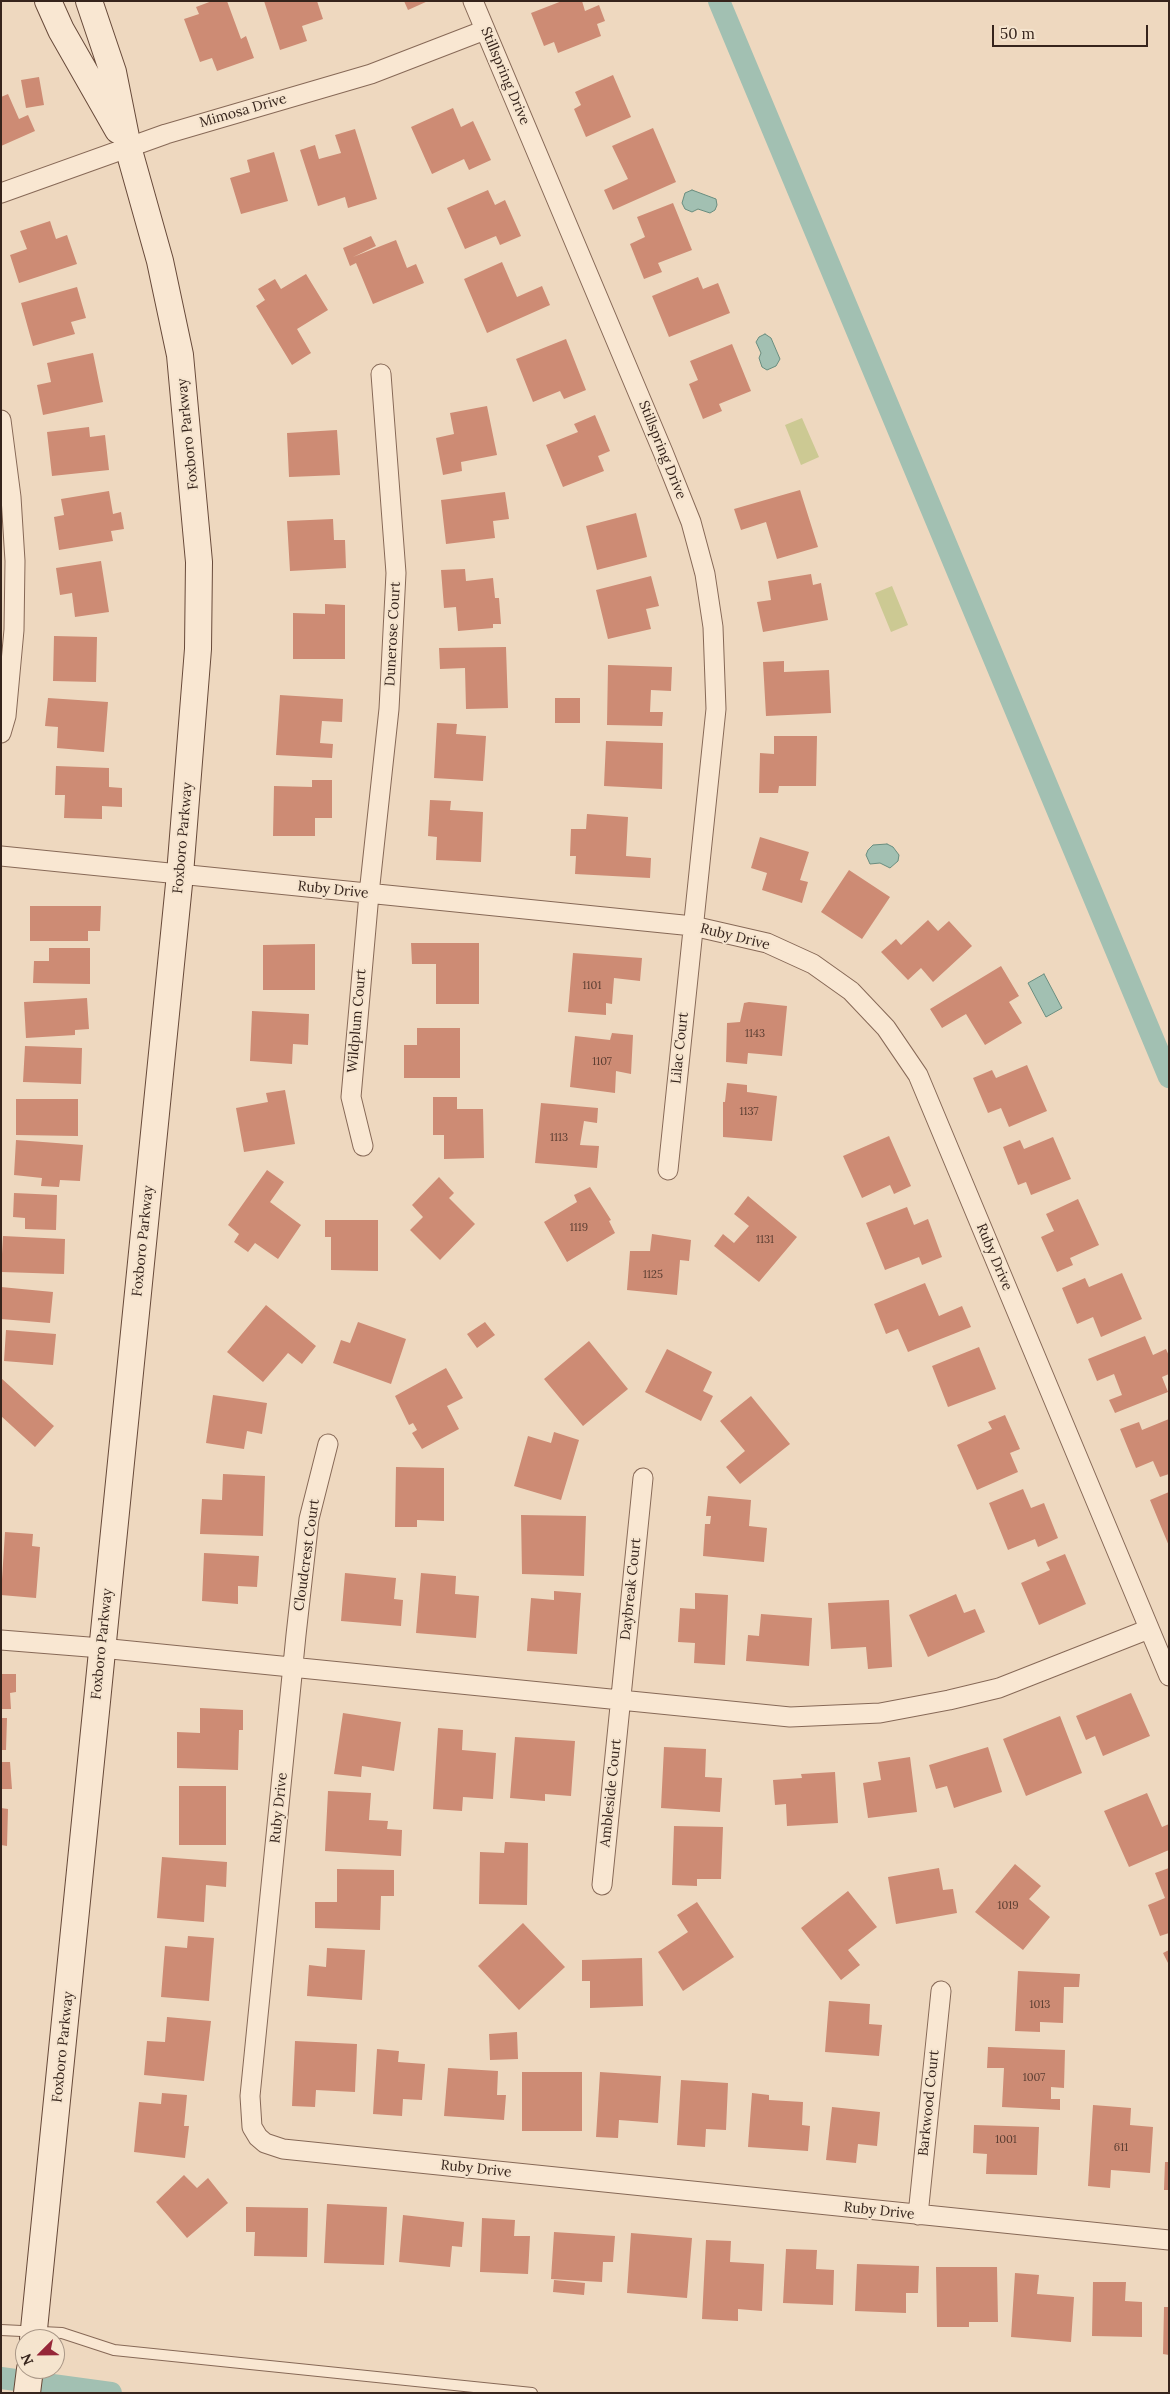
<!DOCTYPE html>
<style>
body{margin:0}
#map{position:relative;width:1170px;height:2394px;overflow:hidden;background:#eed8bf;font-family:Lora,serif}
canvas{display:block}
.frame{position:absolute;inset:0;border:2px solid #36241c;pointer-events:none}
.north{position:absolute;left:15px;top:2329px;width:50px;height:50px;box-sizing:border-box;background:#f5e4ce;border:1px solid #a99787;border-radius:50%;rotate:247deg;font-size:14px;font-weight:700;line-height:20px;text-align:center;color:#36241c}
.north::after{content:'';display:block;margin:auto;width:18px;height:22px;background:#962739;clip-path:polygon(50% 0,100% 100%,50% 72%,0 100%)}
.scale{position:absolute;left:992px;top:25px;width:156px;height:22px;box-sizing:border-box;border:2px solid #36241c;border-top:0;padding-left:6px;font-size:15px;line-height:18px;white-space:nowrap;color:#36241c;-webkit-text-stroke:4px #f5e4ce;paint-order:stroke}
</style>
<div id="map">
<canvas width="1170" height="2394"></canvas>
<div class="frame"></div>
<div class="north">N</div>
<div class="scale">50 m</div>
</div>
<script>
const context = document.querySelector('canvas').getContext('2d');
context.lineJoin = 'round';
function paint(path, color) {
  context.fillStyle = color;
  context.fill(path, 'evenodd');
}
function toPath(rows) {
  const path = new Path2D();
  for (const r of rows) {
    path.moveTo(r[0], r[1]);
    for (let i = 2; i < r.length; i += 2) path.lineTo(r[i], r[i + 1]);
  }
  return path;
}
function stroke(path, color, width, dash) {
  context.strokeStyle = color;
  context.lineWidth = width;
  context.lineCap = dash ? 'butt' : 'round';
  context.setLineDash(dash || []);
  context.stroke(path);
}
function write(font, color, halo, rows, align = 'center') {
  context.font = font + ' Lora,serif';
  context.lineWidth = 4;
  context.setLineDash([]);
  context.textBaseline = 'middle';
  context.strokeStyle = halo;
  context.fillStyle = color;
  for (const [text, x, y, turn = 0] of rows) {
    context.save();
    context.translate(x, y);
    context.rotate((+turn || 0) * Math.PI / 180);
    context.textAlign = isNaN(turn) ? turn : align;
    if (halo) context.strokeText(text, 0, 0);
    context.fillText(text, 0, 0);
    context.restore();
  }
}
paint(toPath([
 [802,418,819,457,801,465,785,425],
 [892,586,908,625,891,632,875,593]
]), '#ccc993');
const water = toPath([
 [692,190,716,199,717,205,715,210,710,213,698,209,692,212,685,209,682,203,685,193,692,190],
 [765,334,771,338,780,359,776,366,767,370,762,367,759,358,761,353,756,342,759,337,765,334],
 [887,844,893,847,899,855,898,861,890,868,880,863,870,864,866,855,868,850,873,845,887,844],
 [1044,974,1062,1008,1046,1017,1028,983,1044,974]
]);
paint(water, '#a2c0b2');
stroke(water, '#698d7f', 1);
stroke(toPath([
 [719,1,1169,1077],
 [1,2378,111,2393]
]), '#a2c0b2', 22);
paint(toPath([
 [212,1,227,1,241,39,246,36,254,58,217,71,212,58,200,62,184,19,199,14,196,7],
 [264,1,317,1,323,19,302,26,307,41,280,50],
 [404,1,428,1,408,10],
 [562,1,582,1,585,11,599,5,605,21,597,24,601,36,558,53,554,42,544,46,531,13],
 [613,75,631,117,586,137,574,109,581,105,575,92],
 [39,77,44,105,26,108,21,80],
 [8,94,19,119,28,115,35,131,1,146,1,97],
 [453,108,461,127,473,121,491,160,469,170,464,159,432,174,411,127],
 [653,128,676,182,613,210,604,190,628,179,612,146],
 [355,129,377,199,348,208,345,197,318,206,300,150,315,145,319,159,341,153,335,135],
 [274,152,288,201,241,214,230,178,250,172,247,160],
 [488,190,495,205,505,200,521,236,500,245,496,236,465,249,447,208],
 [673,203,692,250,658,263,662,272,644,279,630,244,645,237,637,217],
 [50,221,56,239,67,235,77,264,19,283,10,255,27,249,20,231],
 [371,236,376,246,353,257,396,240,407,268,416,264,424,283,373,304,356,263,350,266,343,248],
 [502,262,517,297,542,286,550,305,487,333,464,279],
 [306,274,328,310,297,329,311,353,292,365,256,306,265,300,258,289,275,279,281,289],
 [698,277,703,289,718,283,730,313,669,337,652,296],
 [77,287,86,318,71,322,75,334,33,346,21,303],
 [566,339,586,390,564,399,560,391,533,402,516,359],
 [732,344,751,391,719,404,722,411,703,419,689,384,698,380,690,361],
 [93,353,103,402,43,415,37,385,51,382,47,363],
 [487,406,497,455,461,462,462,471,443,475,436,438,454,434,450,413],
 [595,415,610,451,598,456,604,471,563,487,546,445,578,432,574,424],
 [89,427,90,437,105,435,109,470,52,476,47,432],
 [337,430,340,475,289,477,287,433],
 [800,490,818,547,777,559,766,522,741,530,734,509],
 [109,491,113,514,121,512,124,529,111,531,113,541,59,550,54,517,64,515,61,499],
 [505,492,509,519,493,521,495,538,446,544,441,500],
 [636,513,647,557,597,570,586,526],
 [333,519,334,540,345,540,346,568,290,571,287,521],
 [101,561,109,612,75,617,72,593,60,595,56,568],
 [465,569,466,581,493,578,495,598,499,598,501,624,493,624,493,628,458,631,456,607,444,608,441,570],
 [811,574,813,585,821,583,828,620,763,632,757,602,771,600,768,581],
 [651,576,659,606,646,609,651,629,608,639,596,590],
 [325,604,345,605,345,659,293,659,293,613,325,614],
 [54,636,97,637,96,682,53,681],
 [506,647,508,708,466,709,465,668,440,669,439,648],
 [784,661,784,672,829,670,831,713,766,716,763,662],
 [608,665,672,667,671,691,651,690,650,712,663,712,662,726,607,725],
 [280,695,343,699,342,722,322,721,320,743,333,744,332,758,276,755],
 [48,698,108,702,104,752,57,748,58,727,45,726],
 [555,698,580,698,580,723,555,723],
 [437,723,457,724,456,734,486,736,483,781,434,778],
 [774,736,817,736,816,786,779,786,778,793,759,793,760,753,774,754],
 [606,741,663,743,662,789,604,786],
 [56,766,109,768,109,787,122,788,122,807,102,806,102,819,64,818,65,795,55,795],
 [312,780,332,780,332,818,315,818,315,836,273,836,274,786,312,787],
 [430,800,451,801,450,810,483,812,481,862,436,860,437,837,428,836],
 [587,814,628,817,626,856,651,858,650,878,575,874,576,856,570,856,571,829,586,829],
 [760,837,809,852,800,880,808,882,802,903,762,890,767,873,751,868],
 [849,870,890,897,862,939,821,912],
 [30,906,101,906,100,931,88,931,88,941,30,941],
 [928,920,938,931,949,921,972,946,933,982,921,968,908,980,881,952,896,939,901,945],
 [411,943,479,943,479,1004,436,1004,436,964,412,964],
 [315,944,315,990,263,990,263,945],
 [49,948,90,948,90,984,33,983,34,961,49,961],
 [573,953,642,958,640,981,614,978,612,1004,606,1003,606,1015,568,1012],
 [1001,966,1019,996,1009,1002,1022,1023,985,1045,966,1014,942,1028,930,1009],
 [87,998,89,1029,75,1030,75,1035,26,1038,24,1002],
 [749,1002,787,1006,782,1056,748,1053,747,1064,726,1062,727,1023,740,1022,744,1003],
 [252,1011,309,1014,308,1045,293,1044,292,1064,250,1061],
 [417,1028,460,1028,460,1078,404,1078,404,1045,417,1045],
 [612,1033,633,1035,631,1074,616,1071,615,1093,570,1087,575,1036,610,1040],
 [25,1046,82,1048,81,1084,23,1082],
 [1027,1065,1047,1111,1009,1127,1001,1108,988,1113,973,1078,992,1070,996,1078],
 [727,1083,747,1085,747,1092,777,1096,772,1141,723,1137,723,1102,725,1102],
 [285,1090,295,1144,244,1152,236,1108,268,1102,266,1093],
 [433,1097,457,1097,457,1109,483,1109,484,1158,444,1159,444,1135,433,1135],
 [16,1099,78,1099,78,1136,16,1135],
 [541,1103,598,1108,597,1123,584,1121,580,1145,599,1146,597,1168,535,1163],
 [889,1136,911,1186,894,1194,890,1185,862,1198,843,1156],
 [1053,1137,1071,1179,1031,1195,1026,1182,1018,1185,1003,1147,1020,1140,1024,1149],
 [16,1140,83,1145,80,1181,60,1180,59,1187,41,1186,42,1178,14,1175],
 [267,1170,284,1182,270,1202,301,1225,278,1259,255,1243,248,1252,234,1242,239,1234,228,1225],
 [439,1177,454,1193,449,1198,475,1224,440,1260,410,1230,423,1217,412,1205],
 [590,1187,611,1220,609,1221,615,1233,567,1262,544,1222,577,1202,574,1195],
 [14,1193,57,1195,56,1230,25,1229,25,1218,13,1217],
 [748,1196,797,1237,759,1282,714,1246,723,1234,734,1243,749,1226,734,1214],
 [1078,1199,1099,1245,1070,1258,1073,1265,1057,1272,1041,1237,1054,1231,1046,1214],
 [907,1207,914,1225,928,1219,942,1257,922,1265,919,1257,885,1270,866,1223],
 [325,1220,378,1220,378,1271,331,1270,331,1237,325,1237],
 [652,1234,691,1240,689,1261,680,1260,677,1295,627,1290,630,1251,650,1251],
 [3,1236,65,1239,64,1274,1,1272],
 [1122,1273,1142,1319,1101,1337,1093,1317,1077,1324,1062,1288,1085,1278,1089,1287],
 [925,1283,939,1316,962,1306,971,1327,908,1352,898,1329,886,1334,874,1304],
 [1,1287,53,1292,50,1323,1,1319],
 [266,1305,316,1346,302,1364,288,1353,263,1382,227,1352],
 [358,1322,406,1339,391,1384,333,1363,341,1340,350,1343],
 [485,1322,495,1335,477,1348,467,1334],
 [6,1330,56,1334,53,1365,4,1361],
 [1145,1336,1153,1355,1166,1349,1169,1356,1169,1374,1162,1377,1168,1392,1115,1413,1109,1400,1122,1395,1114,1374,1097,1381,1088,1359],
 [589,1341,628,1389,583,1426,544,1379],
 [979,1347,996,1389,948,1407,932,1366],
 [667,1349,712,1372,703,1391,713,1396,701,1421,645,1392],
 [446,1368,463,1398,447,1406,459,1429,422,1449,412,1433,417,1430,413,1423,409,1425,395,1396],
 [1,1378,54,1426,35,1447,1,1416],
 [213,1395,267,1403,262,1434,247,1431,244,1449,206,1443],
 [751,1396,790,1444,740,1484,726,1467,745,1451,720,1421],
 [1005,1415,1020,1449,1010,1453,1018,1472,977,1490,957,1445,992,1429,988,1422],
 [1169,1419,1169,1474,1160,1477,1153,1461,1136,1468,1120,1429,1139,1422,1142,1430],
 [554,1432,579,1440,561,1500,514,1486,528,1436,551,1443],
 [396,1467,444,1468,444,1521,417,1520,417,1527,395,1527],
 [223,1474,265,1476,263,1536,200,1534,202,1499,222,1500],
 [1023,1489,1031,1508,1044,1503,1058,1538,1038,1547,1035,1539,1008,1550,989,1503],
 [1169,1492,1169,1546,1150,1500],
 [708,1496,751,1500,749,1526,767,1528,764,1562,703,1556,705,1524,710,1524,711,1516,706,1516],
 [521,1515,586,1516,584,1576,522,1574],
 [5,1532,33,1534,32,1546,40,1547,36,1598,1,1595],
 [204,1553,259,1556,257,1587,238,1586,238,1604,202,1601],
 [1065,1554,1086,1604,1039,1625,1021,1583,1050,1570,1046,1562],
 [345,1573,396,1578,394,1599,403,1600,401,1626,341,1621],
 [421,1573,456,1576,455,1594,479,1596,476,1638,416,1633],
 [554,1591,581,1593,577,1654,527,1651,531,1598,554,1600],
 [695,1593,728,1595,725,1665,694,1663,695,1643,678,1642,680,1608,695,1609],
 [956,1594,964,1613,975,1609,985,1632,928,1657,909,1615],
 [889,1600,892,1667,868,1669,866,1647,831,1649,828,1603],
 [761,1614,812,1618,809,1666,746,1661,748,1635,759,1636],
 [1,1674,16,1674,16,1692,10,1693,11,1709,1,1709],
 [1131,1693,1150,1736,1103,1756,1095,1736,1086,1740,1076,1716],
 [200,1708,243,1710,243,1730,239,1730,238,1770,177,1768,177,1732,200,1733],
 [343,1713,401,1722,394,1771,362,1766,361,1777,334,1774],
 [1060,1716,1082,1773,1026,1796,1003,1739],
 [1,1718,7,1718,6,1750,1,1750],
 [438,1728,463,1730,462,1750,496,1753,493,1799,463,1797,462,1811,433,1809],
 [515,1737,575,1741,571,1796,545,1794,545,1801,510,1798],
 [664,1747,706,1749,705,1777,722,1778,720,1812,661,1808],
 [988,1747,1002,1792,954,1808,947,1786,936,1789,929,1765],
 [910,1757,917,1812,868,1818,863,1783,881,1780,878,1762],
 [1,1762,10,1762,12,1789,1,1789],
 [835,1772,838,1823,787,1826,786,1804,775,1805,773,1780,802,1778,801,1774],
 [179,1786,226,1786,226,1845,179,1845],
 [328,1791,371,1793,369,1820,388,1821,387,1829,402,1830,401,1856,325,1851],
 [1147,1793,1162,1827,1169,1824,1169,1850,1129,1867,1104,1811],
 [1,1808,8,1809,7,1846,1,1845],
 [674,1826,723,1827,721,1879,697,1879,697,1886,672,1885],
 [505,1842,528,1843,527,1905,479,1904,480,1852,504,1853],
 [162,1857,227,1862,226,1887,206,1885,204,1922,157,1918],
 [1015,1864,1041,1886,1029,1899,1050,1917,1023,1950,975,1912],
 [939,1868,943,1890,953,1889,957,1913,896,1924,888,1877],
 [1169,1868,1169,1933,1160,1936,1148,1905,1165,1898,1155,1873],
 [337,1869,394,1870,394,1896,381,1896,380,1930,315,1928,315,1902,337,1902],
 [848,1891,877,1927,848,1950,860,1965,841,1980,801,1928],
 [697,1902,734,1957,683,1991,658,1952,688,1932,677,1915],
 [523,1923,565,1967,519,2010,478,1966],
 [188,1936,214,1938,209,2001,161,1997,165,1946,187,1948],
 [327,1948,365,1950,362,2000,307,1996,309,1965,326,1967],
 [1169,1950,1169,1965,1163,1953],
 [642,1958,643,2006,590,2008,590,1981,582,1981,582,1960],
 [1018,1971,1080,1974,1079,1987,1064,1987,1063,2023,1040,2022,1040,2032,1015,2031],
 [829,2001,870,2004,869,2024,882,2025,879,2056,825,2052],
 [167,2017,211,2021,204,2081,144,2075,147,2041,165,2042],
 [517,2032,518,2059,490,2060,489,2034],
 [295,2041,357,2044,355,2092,316,2090,315,2107,292,2106],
 [988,2047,1065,2050,1064,2088,1051,2087,1051,2099,1060,2099,1060,2110,1002,2107,1004,2068,987,2068],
 [377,2049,399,2051,398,2062,425,2064,422,2100,403,2099,402,2116,373,2114],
 [448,2068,498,2071,497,2095,506,2095,504,2120,444,2116],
 [522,2072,582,2072,582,2131,522,2131],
 [600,2072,661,2076,658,2123,619,2120,618,2138,596,2137],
 [681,2080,728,2083,726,2130,706,2129,705,2147,677,2145],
 [162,2093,187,2095,184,2126,189,2126,185,2158,134,2152,139,2102,161,2104],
 [752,2093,769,2095,769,2100,803,2102,802,2125,810,2126,808,2151,748,2147],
 [1093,2105,1131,2108,1130,2125,1153,2127,1150,2173,1111,2170,1110,2188,1088,2186],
 [832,2107,880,2112,877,2146,858,2144,856,2163,826,2160],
 [974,2125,1039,2127,1037,2175,986,2174,987,2154,973,2153],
 [1165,2162,1169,2162,1169,2190,1164,2190],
 [184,2175,197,2188,208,2178,228,2203,187,2238,156,2202],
 [327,2204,387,2207,384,2265,324,2263],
 [246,2207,308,2208,307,2257,254,2256,255,2232,246,2232],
 [403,2215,464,2222,462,2247,452,2246,450,2267,399,2262],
 [482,2218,515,2220,514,2236,530,2236,528,2274,480,2272],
 [554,2232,615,2236,613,2262,603,2262,602,2282,551,2279],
 [631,2233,692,2238,687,2298,627,2293],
 [706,2240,731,2241,730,2262,764,2264,762,2311,738,2309,738,2321,702,2319],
 [786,2249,817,2250,816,2269,834,2270,833,2305,783,2303],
 [857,2264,919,2266,918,2293,906,2293,906,2313,855,2311],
 [936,2267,997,2267,998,2322,969,2322,969,2327,937,2327],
 [1015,2273,1039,2275,1037,2294,1074,2297,1071,2342,1011,2337],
 [554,2280,585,2283,584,2295,553,2292],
 [1093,2282,1126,2282,1125,2301,1142,2302,1142,2337,1092,2336],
 [1164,2307,1169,2307,1169,2355,1163,2354]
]), '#cd8b74');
const lane = toPath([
 [1,2330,62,2333,114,2350,532,2393]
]);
const street = toPath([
 [473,1,663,452,691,522,705,574,713,627,716,709,668,1170],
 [1,193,166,134,371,74,485,30],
 [1,420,11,497,15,561,14,630,6,716,1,733],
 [1,856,693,926,767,943,813,964,851,991,886,1028,918,1075,1169,1676],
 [363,1146,351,1097,369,894,389,709,396,573,381,374],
 [328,1444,309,1519,296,1635,250,2096,252,2127,258,2137,265,2143,283,2149,1169,2240],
 [1,1640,101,1648,790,1717,880,1713,949,1700,999,1688,1149,1629],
 [602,1885,643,1478],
 [918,2215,941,1991]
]);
const secondary = toPath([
 [48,1,61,30,118,130],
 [33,2339,180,874,198,649,199,562,180,355,160,261,128,147,113,72,89,1],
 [27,2393,30,2369]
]);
stroke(lane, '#876957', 12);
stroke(street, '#876957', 21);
stroke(secondary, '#684a3a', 28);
stroke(lane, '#f9e7d2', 10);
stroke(street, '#f9e7d2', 19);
stroke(secondary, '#f9e7d2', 26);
write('11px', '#5c3e32', null, [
 ["1101",592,986],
 ["1143",755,1034],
 ["1107",602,1062],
 ["1137",749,1112],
 ["1113",559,1138],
 ["1119",579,1228],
 ["1131",765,1240],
 ["1125",653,1275],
 ["1019",1008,1906],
 ["1013",1040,2005],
 ["1007",1034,2078],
 ["1001",1006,2140],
 ["611",1121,2148]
]);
write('14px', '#36241c', '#f5e4ce', [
 ["Stillspring Drive",505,76,67],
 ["Mimosa Drive",243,111,-16],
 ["Foxboro Parkway",188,434,-96],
 ["Stillspring Drive",662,450,68],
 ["Dunerose Court",393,634,-87],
 ["Foxboro Parkway",183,838,-85],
 ["Ruby Drive",333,890,6],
 ["Ruby Drive",735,937,14],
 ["Wildplum Court",357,1021,-85],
 ["Lilac Court",680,1048,-84],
 ["Foxboro Parkway",143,1241,-84],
 ["Ruby Drive",994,1257,67],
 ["Cloudcrest Court",307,1555,-82],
 ["Daybreak Court",631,1589,-84],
 ["Foxboro Parkway",102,1644,-84],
 ["Ambleside Court",611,1793,-84],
 ["Ruby Drive",279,1808,-84],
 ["Foxboro Parkway",63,2047,-84],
 ["Barkwood Court",929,2103,-84],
 ["Ruby Drive",476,2169,6],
 ["Ruby Drive",879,2211,6]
]);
</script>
